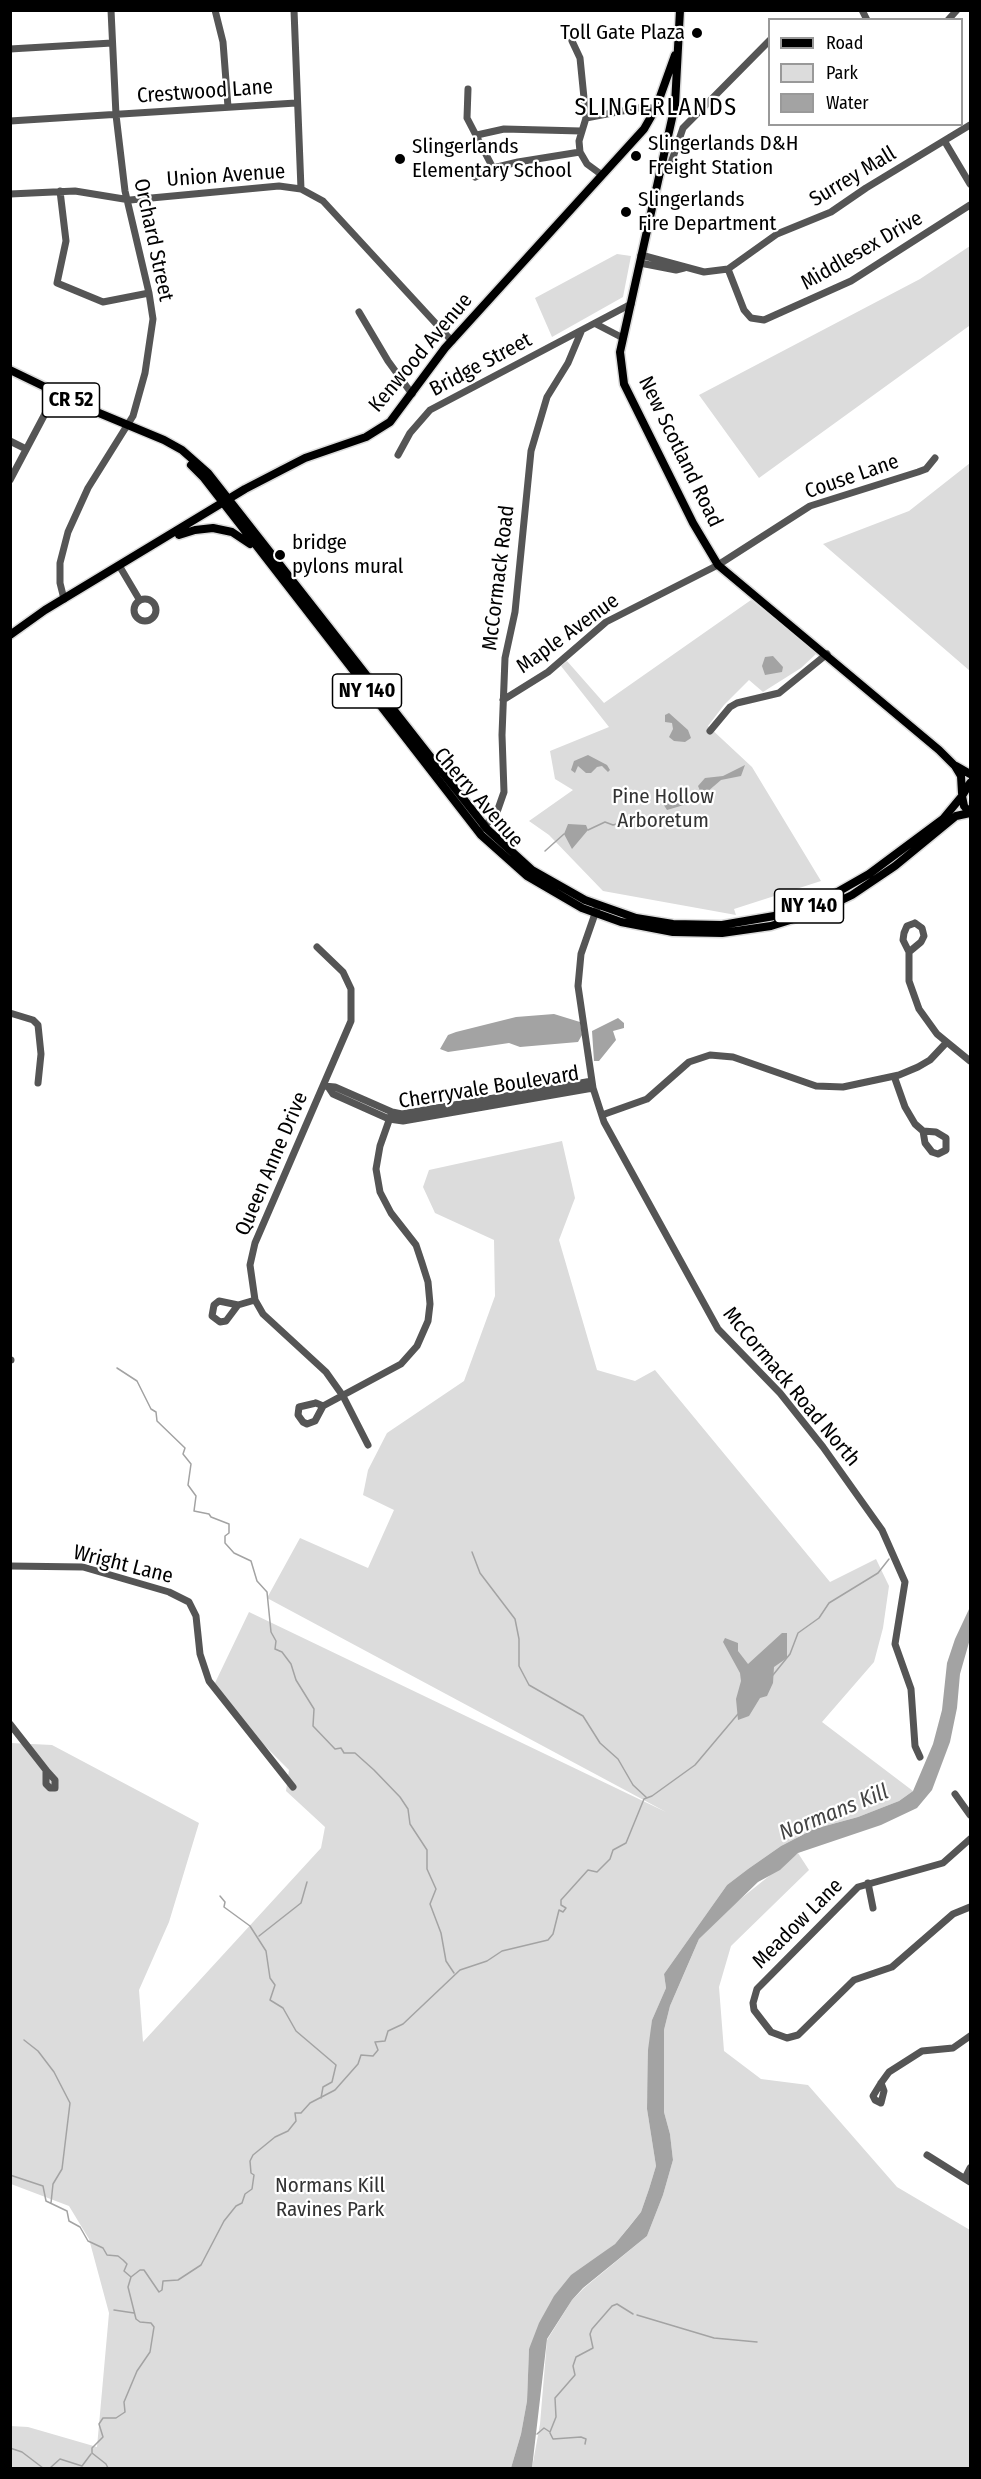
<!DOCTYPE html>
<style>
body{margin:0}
#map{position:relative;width:981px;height:2479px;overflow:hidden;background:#fff;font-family:"Fira Sans Condensed",sans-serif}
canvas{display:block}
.frame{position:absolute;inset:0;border:12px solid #000;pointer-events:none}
.legend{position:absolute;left:768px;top:18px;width:195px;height:108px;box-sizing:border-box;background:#fff;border:2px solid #999;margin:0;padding:8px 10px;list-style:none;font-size:18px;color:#000}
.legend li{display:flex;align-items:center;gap:12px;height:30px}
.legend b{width:30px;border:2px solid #999}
</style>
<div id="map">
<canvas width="981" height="2479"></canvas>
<div class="frame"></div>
<ul class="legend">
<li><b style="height:8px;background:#000"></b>Road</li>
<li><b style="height:16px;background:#dcdcdc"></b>Park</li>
<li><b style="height:16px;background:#a3a3a3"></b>Water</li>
</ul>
</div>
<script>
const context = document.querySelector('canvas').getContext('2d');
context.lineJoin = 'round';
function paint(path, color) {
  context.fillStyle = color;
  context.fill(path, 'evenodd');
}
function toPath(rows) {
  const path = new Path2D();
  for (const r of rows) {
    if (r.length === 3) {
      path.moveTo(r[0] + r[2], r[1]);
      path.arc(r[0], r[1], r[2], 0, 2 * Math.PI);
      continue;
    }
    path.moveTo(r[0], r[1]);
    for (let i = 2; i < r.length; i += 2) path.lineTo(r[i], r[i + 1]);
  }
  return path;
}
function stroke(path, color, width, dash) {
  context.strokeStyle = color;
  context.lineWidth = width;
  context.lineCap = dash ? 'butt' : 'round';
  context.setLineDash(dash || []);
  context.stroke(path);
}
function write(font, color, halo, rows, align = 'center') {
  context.font = font + ' "Fira Sans Condensed",sans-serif';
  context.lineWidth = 4.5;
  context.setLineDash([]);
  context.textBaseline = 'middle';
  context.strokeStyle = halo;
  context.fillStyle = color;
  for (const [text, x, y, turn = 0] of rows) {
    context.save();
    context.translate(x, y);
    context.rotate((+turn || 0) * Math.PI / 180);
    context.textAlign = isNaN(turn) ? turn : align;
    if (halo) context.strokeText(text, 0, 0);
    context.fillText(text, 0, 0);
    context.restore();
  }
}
paint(toPath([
 [970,246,970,328,969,326,759,478,699,395,920,279],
 [617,254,631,256,623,297,552,337,535,298],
 [970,463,970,671,823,544,909,511],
 [751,600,817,653,801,668,763,692,749,680,724,705,708,726,752,767,821,881,734,909,736,915,603,891,549,835,529,821,573,790,555,779,550,751,609,727,561,666,567,661,604,703],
 [562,1141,575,1198,559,1240,597,1370,635,1381,655,1370,830,1582,876,1559,889,1586,883,1628,874,1662,822,1722,913,1791,899,1801,858,1817,814,1829,781,1846,748,1869,727,1885,664,1974,666,1988,652,2020,647,2109,656,2166,649,2189,641,2212,615,2244,597,2258,529,2349,527,2401,521,2434,511,2468,11,2468,10,2426,28,2427,97,2447,109,2313,89,2239,69,2206,11,2184,11,1743,52,1745,199,1823,169,1922,139,1990,143,2042,321,1848,325,1827,286,1791,289,1770,260,1741,214,1685,249,1612,666,1812,267,1598,300,1538,368,1568,394,1510,363,1495,368,1470,387,1433,464,1381,495,1296,494,1240,435,1213,423,1187,429,1170],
 [798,1853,809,1870,731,1946,719,1987,724,2051,761,2079,808,2085,897,2187,970,2230,970,2468,532,2468,540,2424,547,2340,572,2300,584,2288,647,2236,663,2195,673,2160,670,2134,664,2112,664,2030,670,2006,687,1967,699,1939,729,1908]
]), '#dcdcdc');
paint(toPath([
 [773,656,783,667,782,672,765,675,762,666,765,657],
 [669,713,688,730,691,738,685,742,674,741,669,737,673,729,672,723,665,722,665,715],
 [588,755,607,765,610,770,608,772,602,766,597,767,591,773,586,773,578,766,575,773,571,770,574,761],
 [745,765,741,776,721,780,707,792,701,793,698,786,705,778,723,776],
 [661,790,681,802,694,802,667,810,660,799],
 [568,824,586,825,588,830,572,849,564,834],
 [554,1014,580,1022,582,1035,578,1042,520,1047,509,1043,448,1052,440,1049,448,1035,456,1032,516,1017],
 [618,1018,624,1023,624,1028,613,1031,616,1040,599,1061,594,1061,592,1031],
 [970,1607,970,1639,960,1674,957,1708,950,1742,932,1790,917,1808,881,1825,798,1853,780,1870,758,1882,699,1939,670,2006,664,2030,664,2112,670,2134,673,2160,663,2195,647,2236,583,2288,572,2300,547,2339,532,2468,511,2468,521,2434,527,2401,529,2349,539,2323,554,2296,571,2275,615,2244,629,2227,641,2212,649,2189,656,2166,647,2109,648,2050,652,2020,666,1988,664,1974,727,1885,748,1869,781,1846,814,1829,858,1817,899,1801,913,1791,933,1744,942,1710,947,1663,955,1639],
 [782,1633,787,1633,787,1658,774,1667,773,1683,767,1696,760,1698,749,1716,738,1720,736,1699,741,1681,740,1673,723,1642,725,1638,738,1643,738,1651,748,1664]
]), '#a3a3a3');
stroke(toPath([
 [588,830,605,822,613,825,624,822,627,826],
 [545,851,564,834],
 [117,1368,137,1381,151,1409,156,1412,157,1421,185,1448,183,1454,191,1464,188,1485,196,1496,194,1511,209,1514,211,1517,229,1524,229,1533,225,1536,225,1543,234,1553,251,1561,257,1581,267,1592,271,1632,276,1641,275,1649,282,1652,291,1664,296,1680,314,1709,313,1726,335,1749,341,1748,344,1753,355,1753,374,1770,400,1797,408,1809,410,1824,427,1850,427,1869,436,1889,430,1904,441,1933,446,1961,454,1973],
 [472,1552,480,1573,515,1619,519,1639,519,1666,529,1685,583,1716,600,1743,618,1759,633,1785,647,1798],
 [773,1675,790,1654,798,1633,819,1618,829,1603,878,1573,889,1559],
 [220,1896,225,1902,224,1907,250,1926,266,1951,270,1978,275,1985,270,2000,283,2008,296,2031,336,2065,332,2082,323,2087,321,2098],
 [259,1936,301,1903,307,1882],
 [24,2040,38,2051,54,2072,70,2103,62,2169,53,2184,51,2203],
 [10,2175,43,2186,46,2201,67,2211,69,2221,80,2227,88,2241,103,2248,107,2255,118,2256,123,2260,127,2264,124,2271,131,2277],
 [114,2310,134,2313],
 [637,2315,714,2338,757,2342],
 [550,2433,553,2439,581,2437,586,2439,585,2444],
 [537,2434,544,2428,550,2432,556,2417,555,2398,575,2375,573,2366,576,2357,593,2348,590,2334,592,2329,612,2306,617,2304,633,2314],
 [10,2448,22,2452,43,2468],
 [50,2468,60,2459,82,2466,91,2454],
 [108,2468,106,2464,92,2453,92,2448,103,2437,99,2424,103,2418,116,2418,125,2412,124,2402,137,2371,150,2352,154,2327,151,2323,140,2322,136,2319,128,2287,131,2277,140,2270,144,2270,159,2292,162,2290,163,2281,178,2280,201,2265,224,2221,236,2206,242,2203,245,2194,252,2189,254,2175,251,2173,250,2161,253,2155,275,2137,288,2131,296,2121,295,2113,301,2113,310,2103,335,2090,358,2064,361,2055,373,2056,378,2050,375,2042,385,2041,388,2031,403,2024,460,1970,487,1961,502,1951,548,1940,553,1934,559,1910,563,1912,566,1908,561,1905,561,1900,588,1870,597,1872,610,1859,613,1850,626,1843,644,1799,652,1796,695,1765,738,1714]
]), '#a3a3a3', 1.5);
const major = toPath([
 [680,10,675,105,620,352,624,384,693,523,718,565,939,750,955,766,961,776,962,793],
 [10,370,99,413,164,440,182,450,208,473,487,829,532,870,585,900,636,918,673,924,722,925,780,915,827,898,869,874,943,819,962,796],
 [191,465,204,478,481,835,527,876,582,908,621,922,673,932,722,933,771,926,819,911,852,895,895,866,956,816,970,813],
 [179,535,195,530,213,528,232,532,250,544],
 [10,635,45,610,245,489,305,458,366,437,390,422,445,348,644,129,656,108,675,55],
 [956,766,970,774],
 [970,783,962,796,964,806,970,813]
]);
stroke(major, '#dbdbdb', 11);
stroke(toPath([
 [215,10,223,42,228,107],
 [294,10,301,189],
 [862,10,867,20],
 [948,20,957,10],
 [572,41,580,58,586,118],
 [10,49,112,43],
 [468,89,467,118,493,168],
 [10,121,296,103],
 [477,135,504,129,581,131],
 [945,142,970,184],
 [660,173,670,166,683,128,770,40],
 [602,175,587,164,580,152,579,141,586,118,638,108,656,108],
 [475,177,493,168,518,162,580,152],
 [60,191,66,241,57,283,103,302,149,293],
 [10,194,75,191,130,200,279,186,301,189,323,201,452,341],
 [641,255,704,272,728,269,777,234,831,212,866,188,970,125],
 [640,263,676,270,684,268],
 [728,269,744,310,751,318,764,320,851,281,970,205],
 [359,312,388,361,412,394],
 [596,324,623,338],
 [10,441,26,449],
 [398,455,410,433,430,410,631,304],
 [10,480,56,393],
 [120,567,139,599],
 [64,599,60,583,60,563,68,532,88,488,133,416,145,373,153,319,149,293,125,191,116,115,111,10],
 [145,610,11],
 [503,700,548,672,606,622,718,565,810,506,918,472,926,469,935,458],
 [710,731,730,707,737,703,779,693,827,654],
 [483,828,497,812,504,792,502,735,505,658,515,612,531,451,547,397,568,363,581,332],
 [597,908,581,954,578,986,593,1088,604,1122,718,1329,780,1393,823,1447,882,1530,905,1582,895,1644,911,1689,915,1746,920,1757],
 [915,923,922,928,924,936,921,942,909,952,903,940,904,933,907,926,915,923],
 [317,947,343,972,351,989,351,1021,255,1243,250,1265,255,1300,263,1314,326,1372,343,1396,368,1445],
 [909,952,909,981,919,1009,937,1034,970,1061],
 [10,1013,33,1020,38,1025,41,1054,38,1083],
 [894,1076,905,1107,915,1124,923,1131],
 [324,1086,335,1087,392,1112,402,1114,592,1081],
 [329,1088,333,1094,389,1119,403,1121,593,1088],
 [602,1115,647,1099,689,1062,710,1055,733,1057,816,1086,843,1087,899,1075,918,1067,930,1060,946,1043],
 [923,1131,936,1132,946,1138,946,1150,938,1154,932,1152,925,1143,923,1131],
 [238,1305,219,1301,214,1305,212,1316,220,1322,226,1321,238,1305,255,1300],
 [10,1360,11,1360],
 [316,1403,323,1406,315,1421,307,1424,303,1422,298,1415,299,1407,316,1403],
 [323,1406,401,1364,417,1346,428,1321,430,1304,428,1282,422,1263,416,1245,391,1213,380,1192,376,1169,380,1146,392,1112],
 [10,1566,83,1567,169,1592,189,1602,196,1616,200,1654,209,1681,293,1787],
 [10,1724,46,1770],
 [46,1770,55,1780,55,1788,50,1788,46,1784,46,1770],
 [955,1794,970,1815],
 [970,1839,943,1863,858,1887,757,1989,753,2003,754,2010,771,2032,787,2038,798,2035,854,1980,892,1967,953,1914,970,1907],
 [868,1883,873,1908],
 [881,2083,889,2072,922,2051,953,2048,970,2036],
 [881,2083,884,2091,881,2103,875,2100,873,2096,881,2083],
 [927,2155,970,2182],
 [965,2178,970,2168]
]), '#555', 7);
stroke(major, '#000', 8);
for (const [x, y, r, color] of [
 [697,33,6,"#000"],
 [636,156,6,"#000"],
 [400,159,6,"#000"],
 [626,212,6,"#000"],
 [280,555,6,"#000"]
]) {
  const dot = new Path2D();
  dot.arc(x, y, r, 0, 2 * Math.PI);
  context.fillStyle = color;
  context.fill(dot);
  stroke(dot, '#fff', 2);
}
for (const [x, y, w] of [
 [71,400,57],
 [367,691,69],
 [809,906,69]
]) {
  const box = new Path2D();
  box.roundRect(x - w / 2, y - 17, w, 34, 4.5);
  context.fillStyle = '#fff';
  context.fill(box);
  stroke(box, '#000', 1.5);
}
write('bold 20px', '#000', null, [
 ["CR 52",71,400],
 ["NY 140",367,691],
 ["NY 140",809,906]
]);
write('21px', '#000', '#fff', [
 ["Toll Gate Plaza",685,33,"right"],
 ["Slingerlands D&H",648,144],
 ["Freight Station",648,168],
 ["Slingerlands",412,147],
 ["Elementary School",412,171],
 ["Slingerlands",638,200],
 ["Fire Department",638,224],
 ["bridge",292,543],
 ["pylons mural",292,567]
], 'left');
write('21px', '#000', '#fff', [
 ["Crestwood Lane",205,92,-4],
 ["Union Avenue",226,176,-4],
 ["Surrey Mall",853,177,-31],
 ["Orchard Street",153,240,78],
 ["Middlesex Drive",862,251,-30],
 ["Kenwood Avenue",421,353,-50],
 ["Bridge Street",481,365,-28],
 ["New Scotland Road",680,452,64],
 ["Couse Lane",852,477,-19],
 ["McCormack Road",499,578,-83],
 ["Maple Avenue",568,634,-36],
 ["Cherry Avenue",478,798,49],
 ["Cherryvale Boulevard",489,1088,-9],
 ["Queen Anne Drive",272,1164,-67],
 ["McCormack Road North",791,1387,50],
 ["Wright Lane",123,1565,14],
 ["Meadow Lane",798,1924,-45]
]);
write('21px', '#333', '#fff', [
 ["Pine Hollow",663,797],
 ["Arboretum",663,821],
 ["Normans Kill",330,2186],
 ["Ravines Park",330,2210]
]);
write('italic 22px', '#444', '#fff', [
 ["Normans Kill",834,1813,-22]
]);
context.letterSpacing = '1.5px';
write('24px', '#000', '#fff', [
 ["SLINGERLANDS",656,108]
]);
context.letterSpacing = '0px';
</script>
